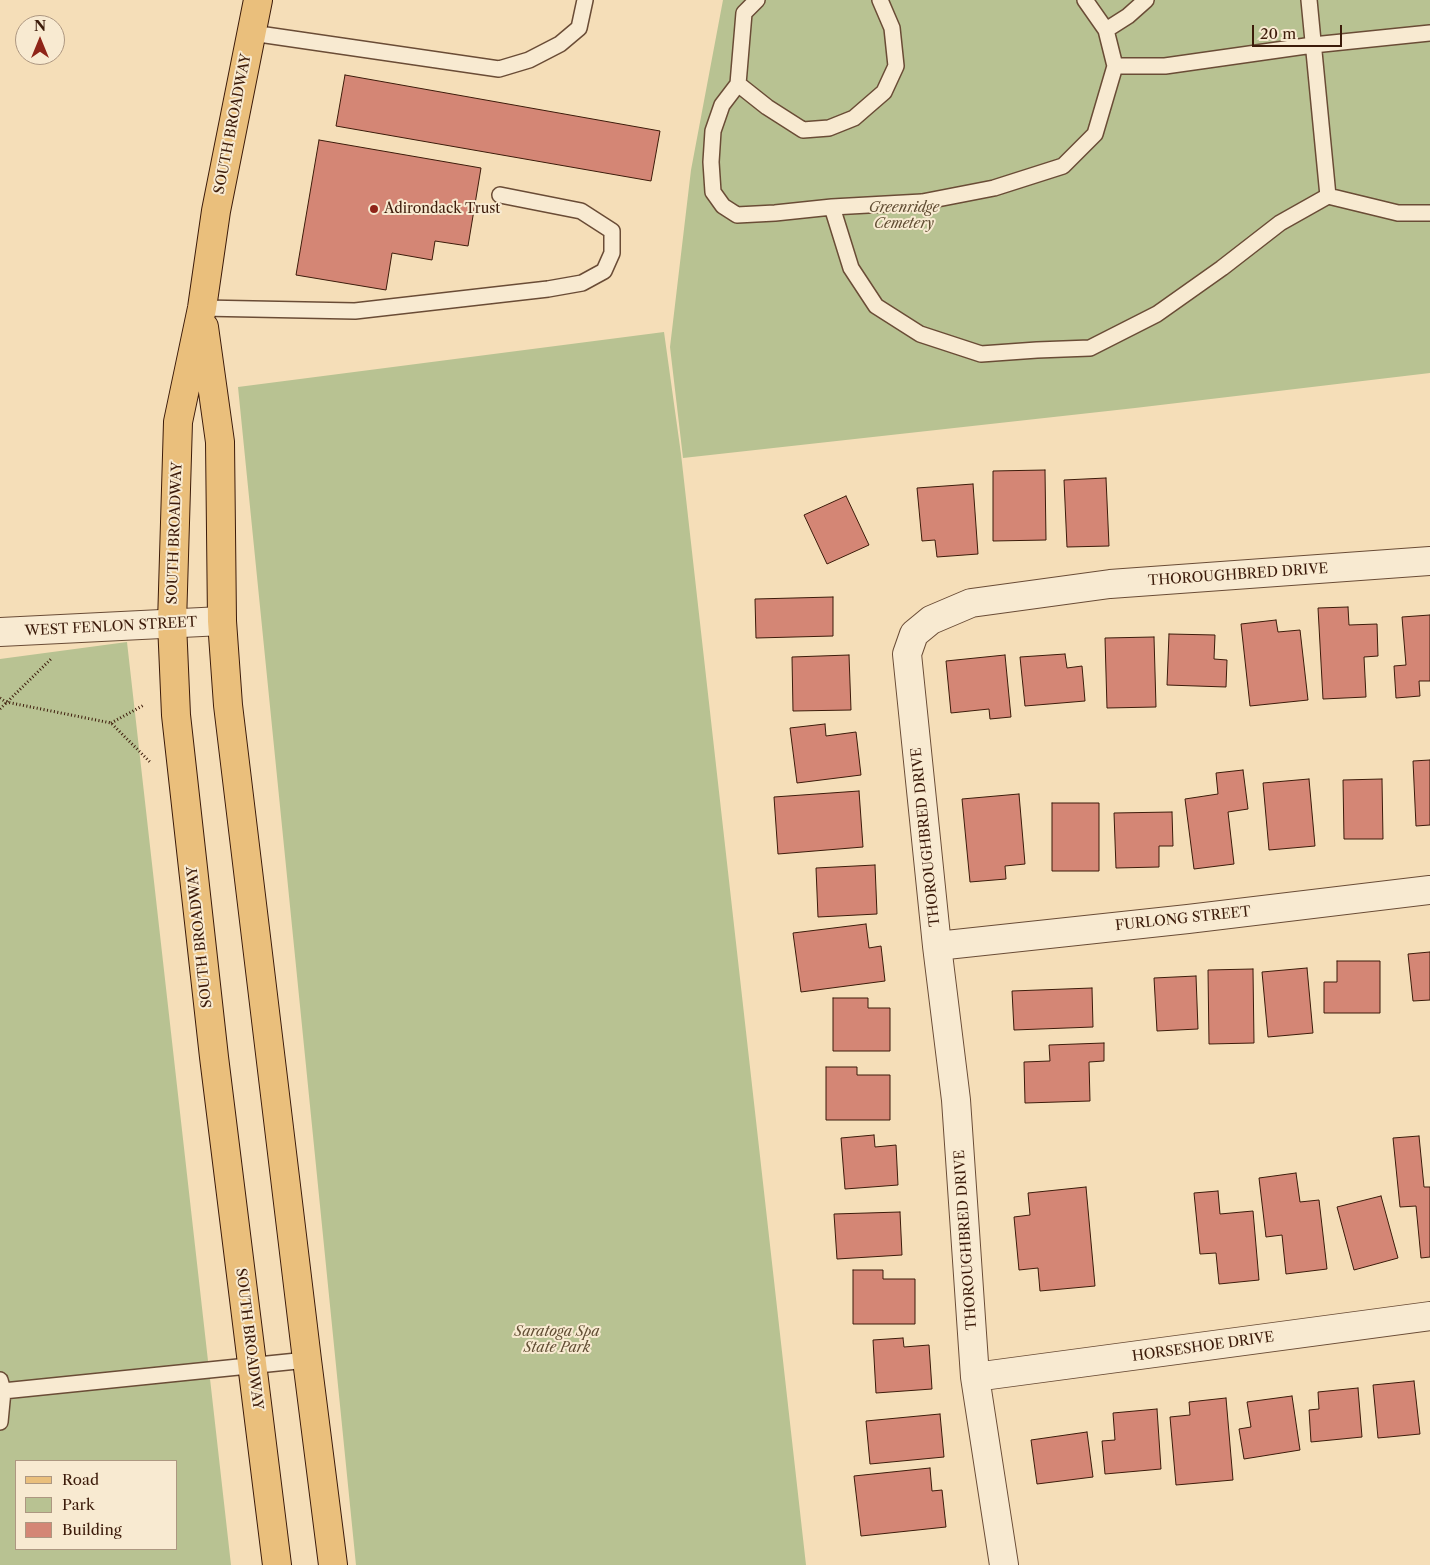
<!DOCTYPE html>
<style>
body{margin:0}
#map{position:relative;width:1430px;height:1565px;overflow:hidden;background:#f5deb8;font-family:"Libre Caslon Text",serif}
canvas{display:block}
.legend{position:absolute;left:15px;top:1460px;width:162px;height:90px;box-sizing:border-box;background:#f8ead1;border:1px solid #ad9781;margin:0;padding:6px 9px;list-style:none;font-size:15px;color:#3c1b0a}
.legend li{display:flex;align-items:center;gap:10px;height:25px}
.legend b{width:25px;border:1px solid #ad9781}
.north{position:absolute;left:15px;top:15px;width:50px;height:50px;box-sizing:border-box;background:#f8ead1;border:1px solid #ad9781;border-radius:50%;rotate:0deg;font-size:14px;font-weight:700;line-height:20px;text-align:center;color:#3c1b0a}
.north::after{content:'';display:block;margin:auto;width:18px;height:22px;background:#8f2418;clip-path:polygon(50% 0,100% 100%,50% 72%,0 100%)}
.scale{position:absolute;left:1252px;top:25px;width:90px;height:22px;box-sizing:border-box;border:2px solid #3c1b0a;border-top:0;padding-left:6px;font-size:15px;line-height:18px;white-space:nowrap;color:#3c1b0a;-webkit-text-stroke:4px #f8ead1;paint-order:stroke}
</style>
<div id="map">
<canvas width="1430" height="1565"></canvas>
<ul class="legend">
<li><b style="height:6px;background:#eabf7c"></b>Road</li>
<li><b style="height:14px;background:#b8c292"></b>Park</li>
<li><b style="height:14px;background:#d48675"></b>Building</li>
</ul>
<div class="north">N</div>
<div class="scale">20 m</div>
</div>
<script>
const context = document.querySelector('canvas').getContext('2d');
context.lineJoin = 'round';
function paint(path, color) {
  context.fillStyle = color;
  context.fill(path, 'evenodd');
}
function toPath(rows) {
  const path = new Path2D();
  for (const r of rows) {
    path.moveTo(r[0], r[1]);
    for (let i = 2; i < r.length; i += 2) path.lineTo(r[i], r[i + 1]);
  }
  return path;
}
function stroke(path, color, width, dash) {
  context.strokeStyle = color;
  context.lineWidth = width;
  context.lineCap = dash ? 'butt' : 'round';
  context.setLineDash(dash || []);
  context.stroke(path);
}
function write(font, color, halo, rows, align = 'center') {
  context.font = font + ' "Libre Caslon Text",serif';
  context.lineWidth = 4;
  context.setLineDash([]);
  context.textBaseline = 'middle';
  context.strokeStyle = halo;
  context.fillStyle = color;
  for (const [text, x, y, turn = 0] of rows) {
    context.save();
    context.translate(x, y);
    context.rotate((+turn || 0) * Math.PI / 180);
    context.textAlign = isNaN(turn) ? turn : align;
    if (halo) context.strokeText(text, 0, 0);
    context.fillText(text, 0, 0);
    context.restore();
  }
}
paint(toPath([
 [723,0,1430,0,1430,373,1135,408,683,458,670,347,691,170],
 [664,332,681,454,806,1565,356,1565,238,387],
 [127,642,231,1565,0,1565,0,659],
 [16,1461,176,1461,176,1549,16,1549]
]), '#b8c292');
const building = toPath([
 [345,75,660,131,651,181,336,126,345,75],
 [319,140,481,168,468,246,435,241,432,260,392,253,386,290,296,275,319,140],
 [1045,470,1046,540,993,541,993,471,1045,470],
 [1106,478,1109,546,1067,547,1064,480,1106,478],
 [973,484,978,554,937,557,935,540,922,541,917,488,973,484],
 [846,496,869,545,827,564,804,515,846,496],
 [833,597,833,636,756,638,755,599,833,597],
 [1348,607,1349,625,1377,624,1378,656,1364,657,1366,697,1323,699,1318,608,1348,607],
 [1430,615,1430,681,1419,681,1420,696,1396,698,1394,666,1406,665,1402,617,1430,615],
 [1276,620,1278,632,1300,630,1308,700,1250,706,1241,624,1276,620],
 [1169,634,1215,635,1214,659,1227,660,1226,687,1167,685,1169,634],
 [1154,637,1156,707,1107,708,1105,638,1154,637],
 [1065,654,1067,668,1082,666,1085,701,1025,706,1020,657,1065,654],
 [849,655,851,710,793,711,792,657,849,655],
 [1005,655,1011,717,990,719,989,709,951,713,946,661,1005,655],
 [825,724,826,736,856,732,861,775,797,783,790,728,825,724],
 [1430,760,1430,825,1416,826,1413,761,1430,760],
 [1243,770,1248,809,1228,812,1234,864,1194,869,1185,799,1218,794,1216,773,1243,770],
 [1309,779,1315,846,1269,850,1263,783,1309,779],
 [1382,779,1383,839,1344,839,1343,780,1382,779],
 [859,791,863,847,778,854,774,797,859,791],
 [1019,794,1025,864,1005,866,1006,879,970,882,962,799,1019,794],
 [1052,803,1099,803,1099,871,1052,871,1052,803],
 [1172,812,1173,846,1159,846,1159,867,1116,868,1114,813,1172,812],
 [875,865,877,914,818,917,816,868,875,865],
 [866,924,869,948,881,946,885,981,801,992,793,933,866,924],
 [1430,952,1430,1000,1413,1001,1408,954,1430,952],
 [1337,961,1380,961,1380,1013,1324,1013,1324,982,1337,982,1337,961],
 [1307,968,1313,1033,1268,1037,1262,972,1307,968],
 [1253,969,1254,1043,1209,1044,1208,970,1253,969],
 [1196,976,1198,1029,1157,1031,1154,978,1196,976],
 [1092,988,1093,1027,1014,1030,1012,991,1092,988],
 [833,998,868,998,868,1008,890,1008,890,1051,833,1051,833,998],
 [1104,1043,1104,1061,1089,1062,1090,1101,1025,1103,1024,1062,1050,1061,1049,1045,1104,1043],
 [826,1067,857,1067,857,1075,890,1075,890,1120,826,1120,826,1067],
 [874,1135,875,1147,896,1145,898,1185,845,1189,841,1138,874,1135],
 [1419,1136,1424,1187,1430,1187,1430,1257,1421,1258,1416,1206,1400,1207,1393,1138,1419,1136],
 [1296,1173,1300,1202,1319,1200,1327,1269,1286,1274,1282,1235,1266,1237,1259,1178,1296,1173],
 [1086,1187,1095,1286,1040,1291,1038,1268,1019,1270,1014,1217,1030,1215,1028,1193,1086,1187],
 [1218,1191,1220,1214,1253,1211,1259,1280,1219,1284,1216,1253,1200,1254,1194,1193,1218,1191],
 [1381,1196,1398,1258,1354,1270,1337,1207,1381,1196],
 [900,1212,902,1255,837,1259,834,1214,900,1212],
 [853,1270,883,1270,883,1279,915,1279,915,1324,853,1324,853,1270],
 [903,1338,904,1347,929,1345,932,1389,876,1393,873,1340,903,1338],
 [1414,1381,1420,1434,1378,1438,1373,1385,1414,1381],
 [1358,1388,1362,1437,1311,1442,1309,1410,1319,1409,1318,1392,1358,1388],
 [1292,1396,1300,1450,1244,1459,1239,1429,1251,1427,1247,1402,1292,1396],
 [1226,1398,1233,1480,1176,1485,1170,1417,1190,1415,1189,1402,1226,1398],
 [1157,1409,1161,1469,1105,1474,1102,1441,1115,1440,1113,1413,1157,1409],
 [940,1414,944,1457,870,1464,866,1421,940,1414],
 [1087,1432,1093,1477,1037,1484,1031,1440,1087,1432],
 [930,1468,932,1491,942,1490,946,1527,861,1536,854,1476,930,1468]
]);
paint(building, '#d48675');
stroke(building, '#3c1b0a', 1);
const service = toPath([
 [757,0,744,13,738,84,722,105,713,131,711,162,713,192,723,206,737,215,775,213,832,207,851,268,876,306,920,334,981,354,1037,350,1090,348,1157,314,1222,268,1280,223,1328,196,1309,0],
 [1085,0,1106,30,1115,66,1165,66,1313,45,1430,33],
 [1106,30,1128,16,1146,0],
 [252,33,499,69,529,60,560,44,579,28,585,0],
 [738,84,767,107,803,130,829,128,854,118,884,92,896,66,892,28,880,0],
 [1328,196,1398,213,1430,213],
 [832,207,922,202,994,188,1063,166,1095,134,1115,66],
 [202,308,355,311,548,289,582,283,604,271,612,253,612,231,581,211,500,195],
 [0,1380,3,1391,0,1422],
 [3,1391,307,1360]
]);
const minor = toPath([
 [937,946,1188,919,1430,890],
 [975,1377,1430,1316],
 [1004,1565,975,1377,956,1100,937,946,907,654,914,634,931,620,971,603,1110,584,1430,561]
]);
const tertiary = toPath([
 [0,632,222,621]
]);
const primary = toPath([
 [258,0,216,211,202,308,178,422,172,623,176,715,214,1057,277,1565],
 [204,327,220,442,222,621,228,705,307,1360,333,1565]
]);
stroke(service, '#6a4c36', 18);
stroke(minor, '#6a4c36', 30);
stroke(tertiary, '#6a4c36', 30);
stroke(primary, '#3c1b0a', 30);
stroke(toPath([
 [0,698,6,702,111,723,151,763],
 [0,709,52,658],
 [111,723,144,705]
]), '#3c1b0a', 3, [1, 2.5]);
stroke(service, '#f8ead1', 15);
stroke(minor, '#f8ead1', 28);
stroke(tertiary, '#f8ead1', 28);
stroke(primary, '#eabf7c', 28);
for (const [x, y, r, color] of [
 [374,209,5,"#8f2418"]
]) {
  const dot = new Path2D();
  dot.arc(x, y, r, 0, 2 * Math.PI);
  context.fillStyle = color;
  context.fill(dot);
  stroke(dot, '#f8ead1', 2);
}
write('14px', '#3c1b0a', '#f8ead1', [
 ["SOUTH BROADWAY",233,124,-79],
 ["SOUTH BROADWAY",175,533,-88],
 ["THOROUGHBRED DRIVE",1238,575,-4],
 ["WEST FENLON STREET",111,627,-3],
 ["THOROUGHBRED DRIVE",926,837,-96],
 ["FURLONG STREET",1183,919,-6],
 ["SOUTH BROADWAY",200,937,-96],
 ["THOROUGHBRED DRIVE",966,1240,-94],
 ["SOUTH BROADWAY",249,1339,83],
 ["HORSESHOE DRIVE",1203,1347,-8]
]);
write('italic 14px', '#614d33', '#f8ead1', [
 ["Greenridge",904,208],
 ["Cemetery",904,224],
 ["Saratoga Spa",557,1332],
 ["State Park",557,1348]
]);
write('14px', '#3c1b0a', '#f8ead1', [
 ["Adirondack Trust",384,209]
], 'left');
</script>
